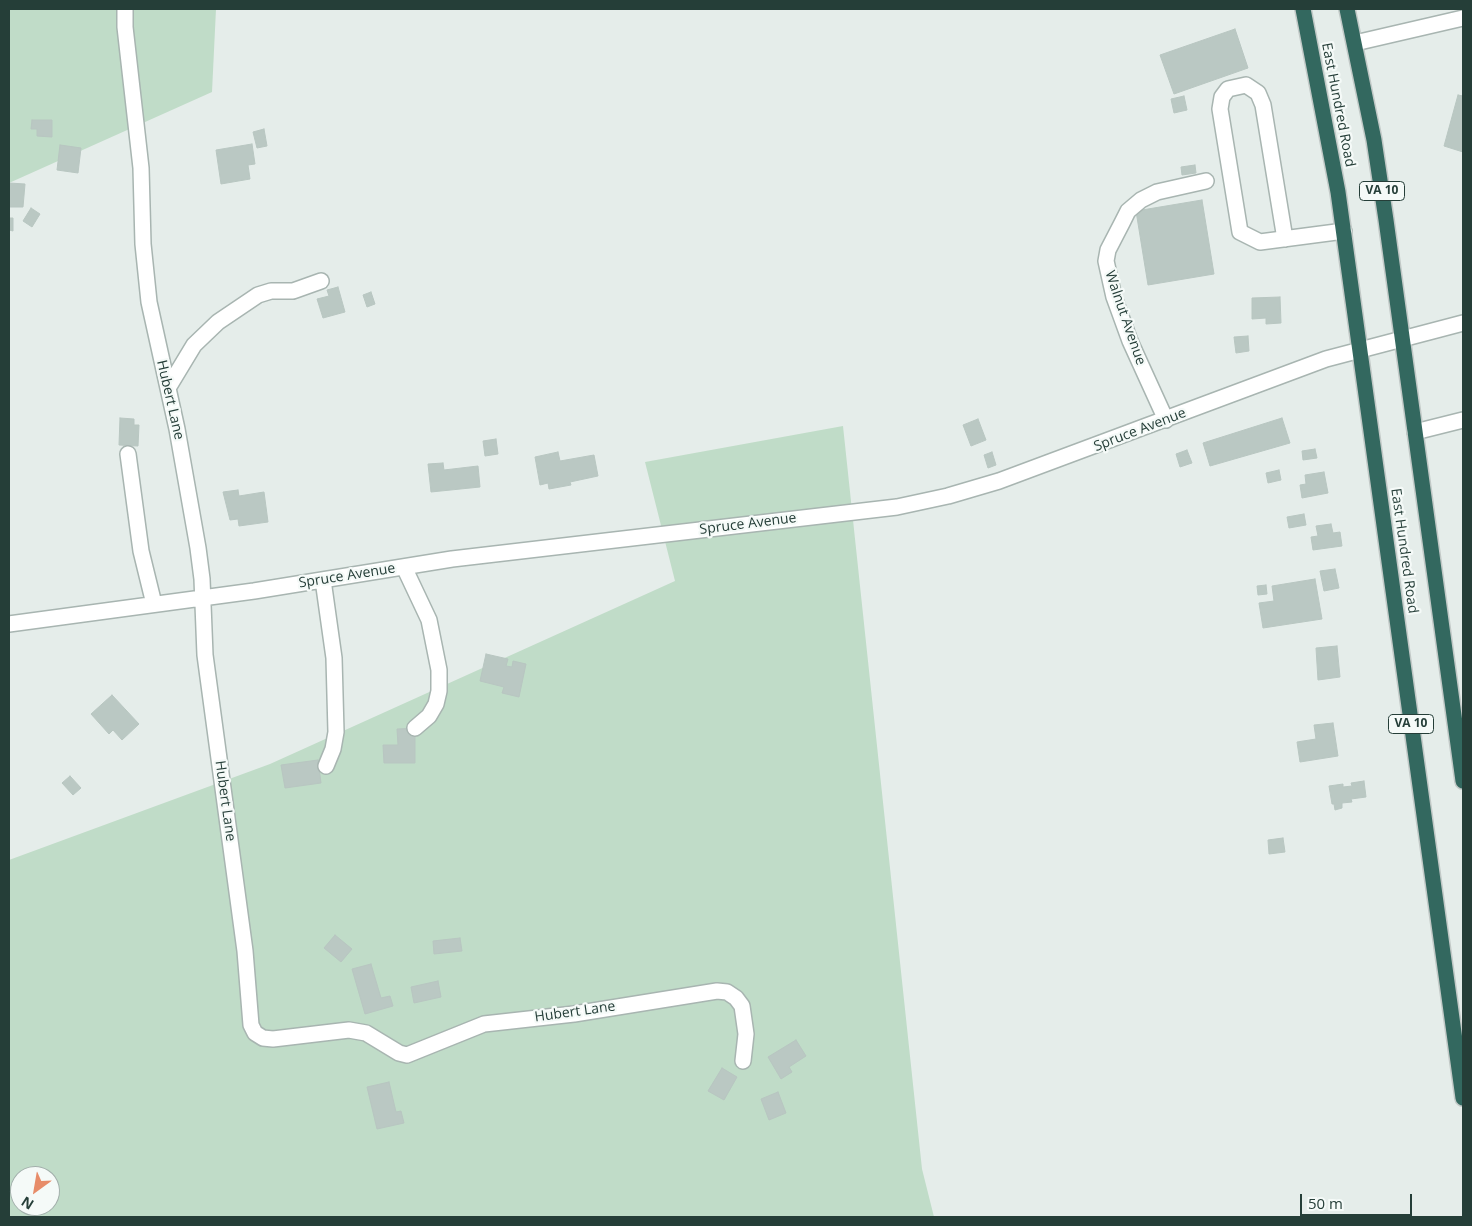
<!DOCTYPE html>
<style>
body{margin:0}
#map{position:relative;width:1472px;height:1226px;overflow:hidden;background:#e5edea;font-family:"Open Sans",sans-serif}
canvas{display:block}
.frame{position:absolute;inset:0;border:10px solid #253e38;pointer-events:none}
.north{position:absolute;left:10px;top:1166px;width:50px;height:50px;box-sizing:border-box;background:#f5faf8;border:1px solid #a2afab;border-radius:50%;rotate:212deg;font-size:14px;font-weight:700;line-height:20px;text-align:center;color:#253e38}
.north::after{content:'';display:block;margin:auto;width:18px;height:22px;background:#e78c69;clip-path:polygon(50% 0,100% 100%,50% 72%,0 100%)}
.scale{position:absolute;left:1300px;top:1194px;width:112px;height:22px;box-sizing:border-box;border:2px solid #253e38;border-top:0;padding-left:6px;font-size:15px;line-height:18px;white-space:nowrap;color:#253e38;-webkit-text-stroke:4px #f5faf8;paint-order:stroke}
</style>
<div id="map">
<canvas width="1472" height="1226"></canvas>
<div class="frame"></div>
<div class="north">N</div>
<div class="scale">50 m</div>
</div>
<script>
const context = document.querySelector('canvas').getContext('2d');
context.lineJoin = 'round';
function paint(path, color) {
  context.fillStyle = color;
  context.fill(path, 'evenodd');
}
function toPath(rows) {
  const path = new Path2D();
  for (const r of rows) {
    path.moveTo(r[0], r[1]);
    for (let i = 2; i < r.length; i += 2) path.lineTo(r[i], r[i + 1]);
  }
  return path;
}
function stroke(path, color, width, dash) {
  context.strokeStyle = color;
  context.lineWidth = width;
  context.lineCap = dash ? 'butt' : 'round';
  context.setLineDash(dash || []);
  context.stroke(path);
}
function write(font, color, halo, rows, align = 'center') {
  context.font = font + ' "Open Sans",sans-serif';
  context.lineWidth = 4.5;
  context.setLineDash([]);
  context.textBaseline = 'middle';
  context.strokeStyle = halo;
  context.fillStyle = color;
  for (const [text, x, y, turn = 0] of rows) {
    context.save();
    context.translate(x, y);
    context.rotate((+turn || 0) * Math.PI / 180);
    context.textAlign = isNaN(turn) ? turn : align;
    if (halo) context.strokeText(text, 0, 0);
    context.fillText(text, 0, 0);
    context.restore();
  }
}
paint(toPath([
 [9,9,216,9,212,92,9,183],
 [843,426,922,1169,934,1217,9,1217,9,860,270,764,675,581,645,462],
 [20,1176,50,1176,50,1206,20,1206]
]), '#c0dcc8');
const building = toPath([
 [1235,29,1248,68,1174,94,1160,55,1235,29],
 [1458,95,1463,96,1463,152,1444,146,1458,95],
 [1184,96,1187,110,1174,113,1171,99,1184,96],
 [32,120,52,120,52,137,37,136,37,129,31,129,32,120],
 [264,129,267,146,257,148,253,132,264,129],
 [252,144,255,164,248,165,250,179,221,184,216,150,252,144],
 [60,145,81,148,78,173,57,170,60,145],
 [1195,165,1196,173,1182,175,1181,167,1195,165],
 [9,183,25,184,23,207,9,207,9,183],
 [1202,200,1214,274,1148,285,1136,211,1202,200],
 [31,208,40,214,32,227,23,221,31,208],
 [9,218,13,218,13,231,9,230,9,218],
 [338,287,345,312,323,318,317,299,329,296,327,290,338,287],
 [371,292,375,304,367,307,363,295,371,292],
 [1280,297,1281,323,1266,324,1266,318,1252,319,1252,298,1280,297],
 [1248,336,1249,351,1236,353,1234,337,1248,336],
 [120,418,134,419,134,425,139,425,138,446,119,445,120,418],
 [1282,418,1290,443,1210,466,1203,443,1282,418],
 [978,419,986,440,971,446,963,425,978,419],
 [496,439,498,454,485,456,483,441,496,439],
 [1315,449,1317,458,1303,460,1302,451,1315,449],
 [1187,450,1192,463,1180,467,1176,454,1187,450],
 [558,452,560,461,594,455,598,476,570,482,571,485,549,489,548,483,540,485,535,457,558,452],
 [992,452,996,465,988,468,984,455,992,452],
 [443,463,444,470,478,466,480,487,431,492,428,464,443,463],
 [1279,470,1281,480,1268,483,1266,473,1279,470],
 [1324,472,1328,493,1302,498,1300,485,1306,484,1305,475,1324,472],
 [238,490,239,496,264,492,268,522,239,526,238,519,230,520,223,492,238,490],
 [1304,514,1306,525,1289,528,1287,517,1304,514],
 [1331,524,1333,533,1340,532,1342,546,1313,550,1311,537,1318,536,1316,526,1331,524],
 [1335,569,1339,588,1324,591,1320,571,1335,569],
 [1315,579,1322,619,1263,628,1259,603,1274,601,1272,586,1315,579],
 [1266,585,1267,594,1258,595,1257,586,1266,585],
 [1337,646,1340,677,1318,680,1316,648,1337,646],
 [486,654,508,659,506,666,512,667,513,661,526,664,519,697,502,693,504,687,480,681,486,654],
 [112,695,139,724,122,740,113,730,109,734,91,714,112,695],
 [1333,723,1338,756,1300,762,1297,742,1316,739,1314,725,1333,723],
 [419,728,419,735,415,735,415,763,384,763,383,745,398,745,397,729,419,728],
 [318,760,321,783,285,788,281,765,318,760],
 [70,776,81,788,73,795,62,783,70,776],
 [1364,781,1366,797,1351,799,1352,802,1342,803,1342,808,1335,810,1334,804,1332,804,1329,786,1343,784,1343,787,1352,786,1351,783,1364,781],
 [1283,838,1285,852,1269,854,1268,840,1283,838],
 [335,935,352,949,341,962,324,948,335,935],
 [460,938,462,951,434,954,433,941,460,938],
 [371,964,381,998,390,996,393,1006,365,1014,352,969,371,964],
 [438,981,441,997,414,1003,411,987,438,981],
 [796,1040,806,1056,789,1067,792,1072,781,1079,768,1057,796,1040],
 [722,1068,737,1077,724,1100,708,1091,722,1068],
 [389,1082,396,1112,401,1111,404,1123,377,1129,367,1087,389,1082],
 [778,1092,786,1113,769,1120,761,1099,778,1092]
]);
paint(building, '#bac8c3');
stroke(building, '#b8c6c1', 1);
const minor = toPath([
 [125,9,125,27,141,168,143,244,149,302,177,429,198,548,202,579,205,655,245,951,251,1025,255,1033,263,1038,273,1039,349,1030,366,1033,399,1053,407,1055,484,1024,574,1014,717,991,727,992,736,998,742,1006,746,1034,743,1061],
 [1355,43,1463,18],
 [1285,239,1263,105,1258,93,1246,85,1228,89,1222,97,1220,109,1240,232,1260,242,1344,231],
 [168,388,194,345,218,322,258,295,271,291,293,291,321,281],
 [1166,420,1130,341,1114,297,1106,261,1108,250,1122,223,1128,211,1141,200,1157,192,1206,181],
 [1415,432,1463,420],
 [128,454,141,551,154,604],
 [404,567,429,620,439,670,439,691,436,704,429,716,415,728],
 [323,580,334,658,336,732,333,749,326,766],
 [9,624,254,591,452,559,897,507,948,496,999,481,1326,359,1463,323]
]);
const highway = toPath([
 [1303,9,1338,192,1463,1098],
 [1347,9,1374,140,1386,220,1463,781]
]);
stroke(minor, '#a8b5b1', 18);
stroke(highway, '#c2c9c7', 18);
stroke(minor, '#fff', 15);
stroke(highway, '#33685f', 15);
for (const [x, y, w] of [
 [1382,191,45],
 [1411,724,45]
]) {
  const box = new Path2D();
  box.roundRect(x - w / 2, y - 9.5, w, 19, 4);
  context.fillStyle = '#f5faf8';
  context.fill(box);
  stroke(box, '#253e38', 1);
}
write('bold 12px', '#253e38', null, [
 ["VA 10",1382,191],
 ["VA 10",1411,724]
]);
write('14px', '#253e38', '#f5faf8', [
 ["East Hundred Road",1338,105,79],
 ["Walnut Avenue",1125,318,71],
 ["Hubert Lane",170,400,77],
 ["Spruce Avenue",1140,430,-21],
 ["Spruce Avenue",748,524,-7],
 ["East Hundred Road",1404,551,82],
 ["Spruce Avenue",347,576,-9],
 ["Hubert Lane",225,801,82],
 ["Hubert Lane",575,1012,-8]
]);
</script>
